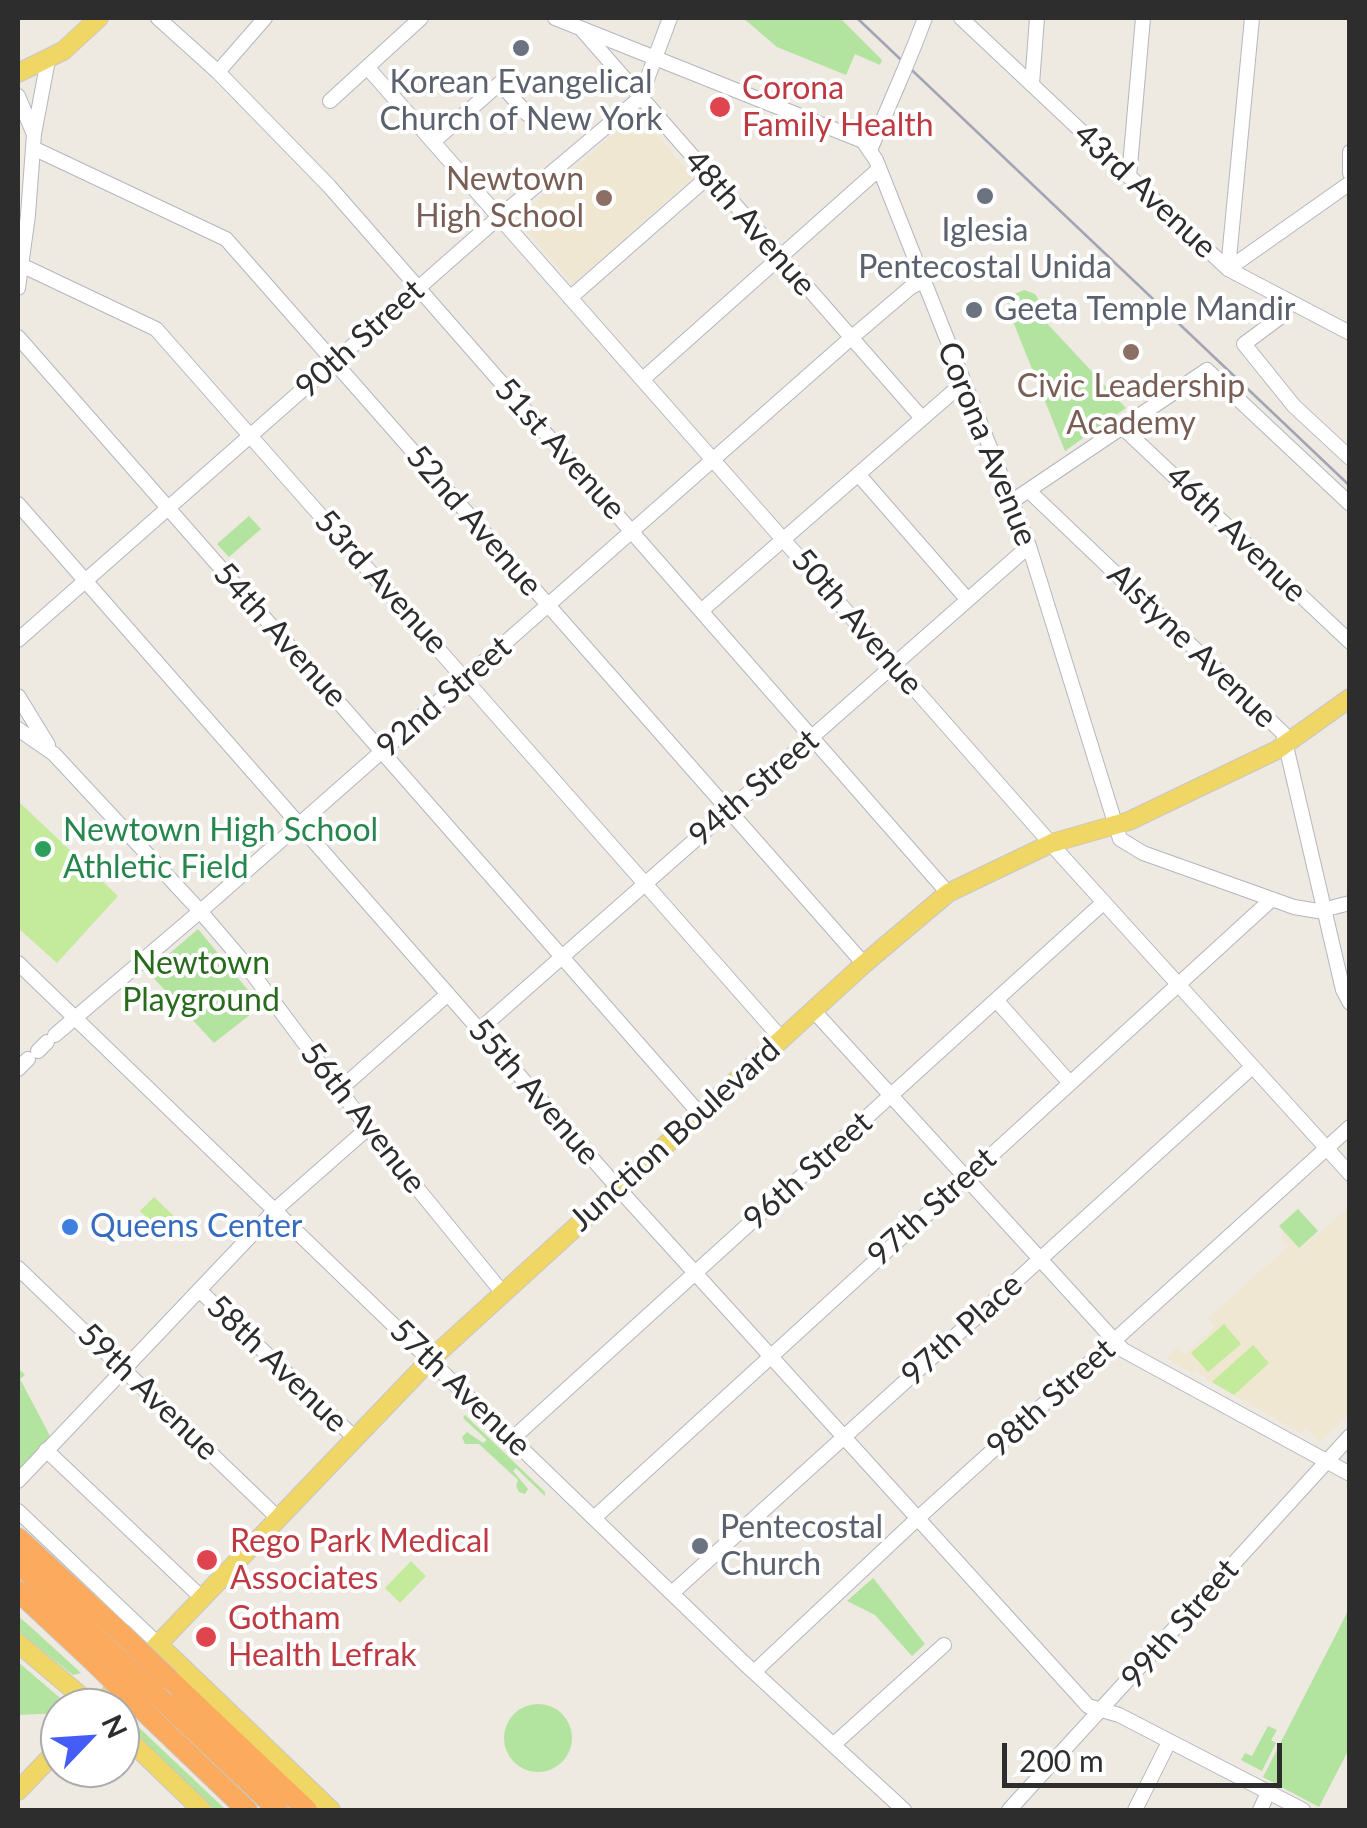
<!DOCTYPE html>
<style>
body{margin:0}
#map{position:relative;width:1367px;height:1828px;overflow:hidden;background:#eee9e1;font-family:Lato,sans-serif}
canvas{display:block}
.frame{position:absolute;inset:0;border:20px solid #2d2d2d;pointer-events:none}
.north{position:absolute;left:40px;top:1688px;width:100px;height:100px;box-sizing:border-box;background:#fff;border:2px solid #ababab;border-radius:50%;rotate:65deg;font-size:28px;font-weight:700;line-height:40px;text-align:center;color:#2d2d2d}
.north::after{content:'';display:block;margin:auto;width:35px;height:45px;background:#455df7;clip-path:polygon(50% 0,100% 100%,50% 72%,0 100%)}
.scale{position:absolute;left:1002px;top:1743px;width:280px;height:45px;box-sizing:border-box;border:5px solid #2d2d2d;border-top:0;padding-left:12px;font-size:30px;line-height:35px;white-space:nowrap;color:#2d2d2d;-webkit-text-stroke:8px #fff;paint-order:stroke}
</style>
<div id="map">
<canvas width="1367" height="1828"></canvas>
<div class="frame"></div>
<div class="north">N</div>
<div class="scale">200 m</div>
</div>
<script>
const context = document.querySelector('canvas').getContext('2d');
context.lineJoin = 'round';
function paint(path, color) {
  context.fillStyle = color;
  context.fill(path, 'evenodd');
}
function toPath(rows) {
  const path = new Path2D();
  for (const r of rows) {
    if (r.length === 3) {
      path.moveTo(r[0] + r[2], r[1]);
      path.arc(r[0], r[1], r[2], 0, 2 * Math.PI);
      continue;
    }
    path.moveTo(r[0], r[1]);
    for (let i = 2; i < r.length; i += 2) path.lineTo(r[i], r[i + 1]);
  }
  return path;
}
function stroke(path, color, width, dash) {
  context.strokeStyle = color;
  context.lineWidth = width;
  context.lineCap = dash ? 'butt' : 'round';
  context.setLineDash(dash || []);
  context.stroke(path);
}
function write(font, color, halo, rows, align = 'center') {
  context.font = font + ' Lato,sans-serif';
  context.lineWidth = 8;
  context.setLineDash([]);
  context.textBaseline = 'middle';
  context.strokeStyle = halo;
  context.fillStyle = color;
  for (const [text, x, y, turn = 0] of rows) {
    context.save();
    context.translate(x, y);
    context.rotate((+turn || 0) * Math.PI / 180);
    context.textAlign = isNaN(turn) ? turn : align;
    if (halo) context.strokeText(text, 0, 0);
    context.fillText(text, 0, 0);
    context.restore();
  }
}
paint(toPath([
 [638,113,693,177,573,284,516,219],
 [1349,1207,1349,1414,1320,1441,1306,1428,1301,1433,1207,1380,1197,1369,1192,1373,1166,1358,1177,1347,1185,1354,1215,1327,1208,1318,1289,1246,1281,1237,1284,1234,1279,1226,1298,1209,1318,1231,1285,1263]
]), '#efe7d1');
paint(toPath([
 [743,18,840,18,882,60,880,65,855,54,846,75,777,47],
 [1024,290,1035,294,1042,306,1041,317,1126,408,1065,451,1014,324,1007,314,1008,300,1012,295],
 [249,516,261,529,229,557,217,544],
 [198,929,261,1006,214,1043,148,972],
 [1298,1209,1318,1231,1299,1248,1279,1226],
 [18,1368,25,1375,20,1379,50,1436,18,1473],
 [465,1415,545,1492,545,1496,516,1468,513,1471,528,1489,525,1494,519,1492,516,1486,518,1480,479,1444,465,1444,462,1437,467,1432,483,1443,487,1440,463,1418],
 [873,1578,925,1644,912,1656,875,1615,847,1601],
 [1349,1609,1349,1749,1319,1807,1263,1777],
 [18,1616,33,1629,81,1673,73,1675,18,1631],
 [18,1662,59,1697,63,1708,60,1713,18,1715],
 [538,1738,34],
 [132,1721,226,1810,215,1810,127,1727],
 [1268,1726,1277,1730,1271,1740,1276,1743,1262,1771,1241,1760,1245,1753,1252,1756]
]), '#b2e39f');
paint(toPath([
 [18,801,118,896,57,963,18,928],
 [154,1197,179,1221,165,1235,140,1211],
 [1224,1324,1241,1344,1208,1372,1191,1353],
 [1253,1345,1269,1363,1234,1395,1212,1382],
 [411,1561,426,1576,400,1603,385,1588]
]), '#c4ea9b');
const minor = toPath([
 [158,18,218,72,329,186,948,893],
 [555,18,863,141,876,160,1029,546,1120,839,1143,853,1294,907,1318,911,1350,903],
 [961,18,1228,269,1350,333],
 [583,31,921,417],
 [915,44,925,18],
 [367,67,1061,855,1350,1174],
 [218,72,265,18],
 [1032,84,1037,18],
 [18,96,33,132],
 [330,101,421,18],
 [433,142,500,83,527,114],
 [33,148,226,239,864,964],
 [870,150,903,73],
 [1350,152,1350,173],
 [1129,177,1143,18],
 [21,265,156,329,781,1038],
 [1228,269,1252,18],
 [1228,269,1350,183],
 [18,288,28,215,34,134,48,60],
 [570,298,709,176],
 [1290,304,1279,318,1244,344,1294,406,1350,458],
 [18,337,699,1113],
 [643,379,879,169],
 [1122,427,1350,642],
 [858,474,967,599],
 [1029,491,1283,733,1343,990,1350,1003],
 [1011,502,1207,370,1350,504],
 [18,504,618,1188,1088,1706,1119,1715,1303,1810],
 [701,611,963,383],
 [18,640,499,217,640,98,670,18],
 [18,696,48,745],
 [18,729,54,754,200,911,246,965,368,1128,502,1292],
 [18,963,743,1662,904,1810],
 [996,1000,1069,1082],
 [813,1010,1123,1350,1350,1474],
 [479,1030,1029,546],
 [55,1035,211,902,851,338,911,287,923,281],
 [38,1051,47,1042],
 [18,1069,28,1059],
 [339,1090,448,994],
 [18,1268,278,1518],
 [199,1290,355,1438],
 [512,1439,1104,902],
 [46,1450,202,1598],
 [18,1481,276,1209,368,1128],
 [18,1511,158,1644],
 [594,1518,1272,899],
 [672,1593,1252,1067],
 [754,1672,918,1518,1350,1127],
 [833,1745,944,1645],
 [1009,1810,1350,1436],
 [1135,1810,1169,1742],
 [1260,1810,1268,1793]
]);
const major = toPath([
 [18,73,63,51,99,18],
 [18,1643,95,1708],
 [158,1644,331,1810],
 [97,1708,430,1360,864,964,948,893,1052,843,1129,821,1277,750,1350,698],
 [120,1731,202,1810],
 [18,1791,60,1747]
]);
const highway = toPath([
 [18,1538,121,1633],
 [18,1563,106,1647],
 [18,1591,93,1661],
 [170,1680,307,1810],
 [165,1703,278,1810],
 [150,1717,247,1810]
]);
stroke(minor, '#b4b6c0', 16);
stroke(major, '#c8c8c8', 20);
stroke(highway, '#c8c8c8', 22);
stroke(minor, '#fff', 14);
stroke(major, '#efd665', 18);
stroke(highway, '#fcab5e', 20);
stroke(toPath([
 [857,18,1350,486]
]), '#a3a5b7', 2.5);
const minorBridge = toPath([
 [903,73,915,44]
]);
const highwayBridge = toPath([
 [121,1633,170,1680],
 [106,1647,165,1703],
 [93,1661,150,1717]
]);
stroke(minorBridge, '#b4b6c0', 16, []);
stroke(highwayBridge, '#c8c8c8', 22, []);
stroke(minorBridge, '#fff', 14);
stroke(highwayBridge, '#fcab5e', 20);
for (const [x, y, r, color] of [
 [521,48,10,"#6b7280"],
 [720,107,12,"#e0444e"],
 [985,196,10,"#6b7280"],
 [604,198,10,"#8d6e63"],
 [974,310,10,"#6b7280"],
 [1131,352,10,"#8d6e63"],
 [43,849,10,"#2e9e5b"],
 [70,1227,10,"#3f7fe0"],
 [700,1546,10,"#6b7280"],
 [207,1560,12,"#e0444e"],
 [206,1637,12,"#e0444e"]
]) {
  const dot = new Path2D();
  dot.arc(x, y, r, 0, 2 * Math.PI);
  context.fillStyle = color;
  context.fill(dot);
  stroke(dot, '#fff', 4);
}
write('32px', '#5b616d', '#fff', [
 ["Korean Evangelical",521,83],
 ["Church of New York",521,120],
 ["Iglesia",985,231],
 ["Pentecostal Unida",985,268],
 ["Geeta Temple Mandir",994,310,"left"],
 ["Pentecostal",720,1528,"left"],
 ["Church",720,1565,"left"]
]);
write('32px', '#be3a42', '#fff', [
 ["Corona",742,89],
 ["Family Health",742,126],
 ["Rego Park Medical",230,1542],
 ["Associates",230,1579],
 ["Gotham",228,1619],
 ["Health Lefrak",228,1656]
], 'left');
write('32px', '#785e54', '#fff', [
 ["Newtown",584,180],
 ["High School",584,217],
 ["Civic Leadership",1131,387,"center"],
 ["Academy",1131,424,"center"]
], 'right');
write('32px', '#2d2d2d', '#fff', [
 ["43rd Avenue",1145,191,43],
 ["48th Avenue",750,223,49],
 ["90th Street",360,339,-42],
 ["Corona Avenue",987,444,68],
 ["51st Avenue",560,449,48],
 ["52nd Avenue",474,521,49],
 ["46th Avenue",1236,534,44],
 ["53rd Avenue",381,582,48],
 ["50th Avenue",857,622,49],
 ["54th Avenue",280,635,48],
 ["Alstyne Avenue",1192,646,44],
 ["92nd Street",444,697,-41],
 ["94th Street",754,788,-41],
 ["55th Avenue",534,1092,49],
 ["56th Avenue",363,1118,52],
 ["Junction Boulevard",675,1135,-42],
 ["96th Street",808,1171,-42],
 ["97th Street",932,1207,-42],
 ["97th Place",962,1330,-42],
 ["58th Avenue",277,1364,44],
 ["57th Avenue",460,1388,44],
 ["59th Avenue",148,1392,44],
 ["98th Street",1051,1398,-42],
 ["99th Street",1180,1624,-49]
]);
write('32px', '#27864d', '#fff', [
 ["Newtown High School",63,831],
 ["Athletic Field",63,868]
], 'left');
write('32px', '#296b1d', '#fff', [
 ["Newtown",201,964],
 ["Playground",201,1001]
]);
write('32px', '#366cbe', '#fff', [
 ["Queens Center",90,1227]
], 'left');
</script>
